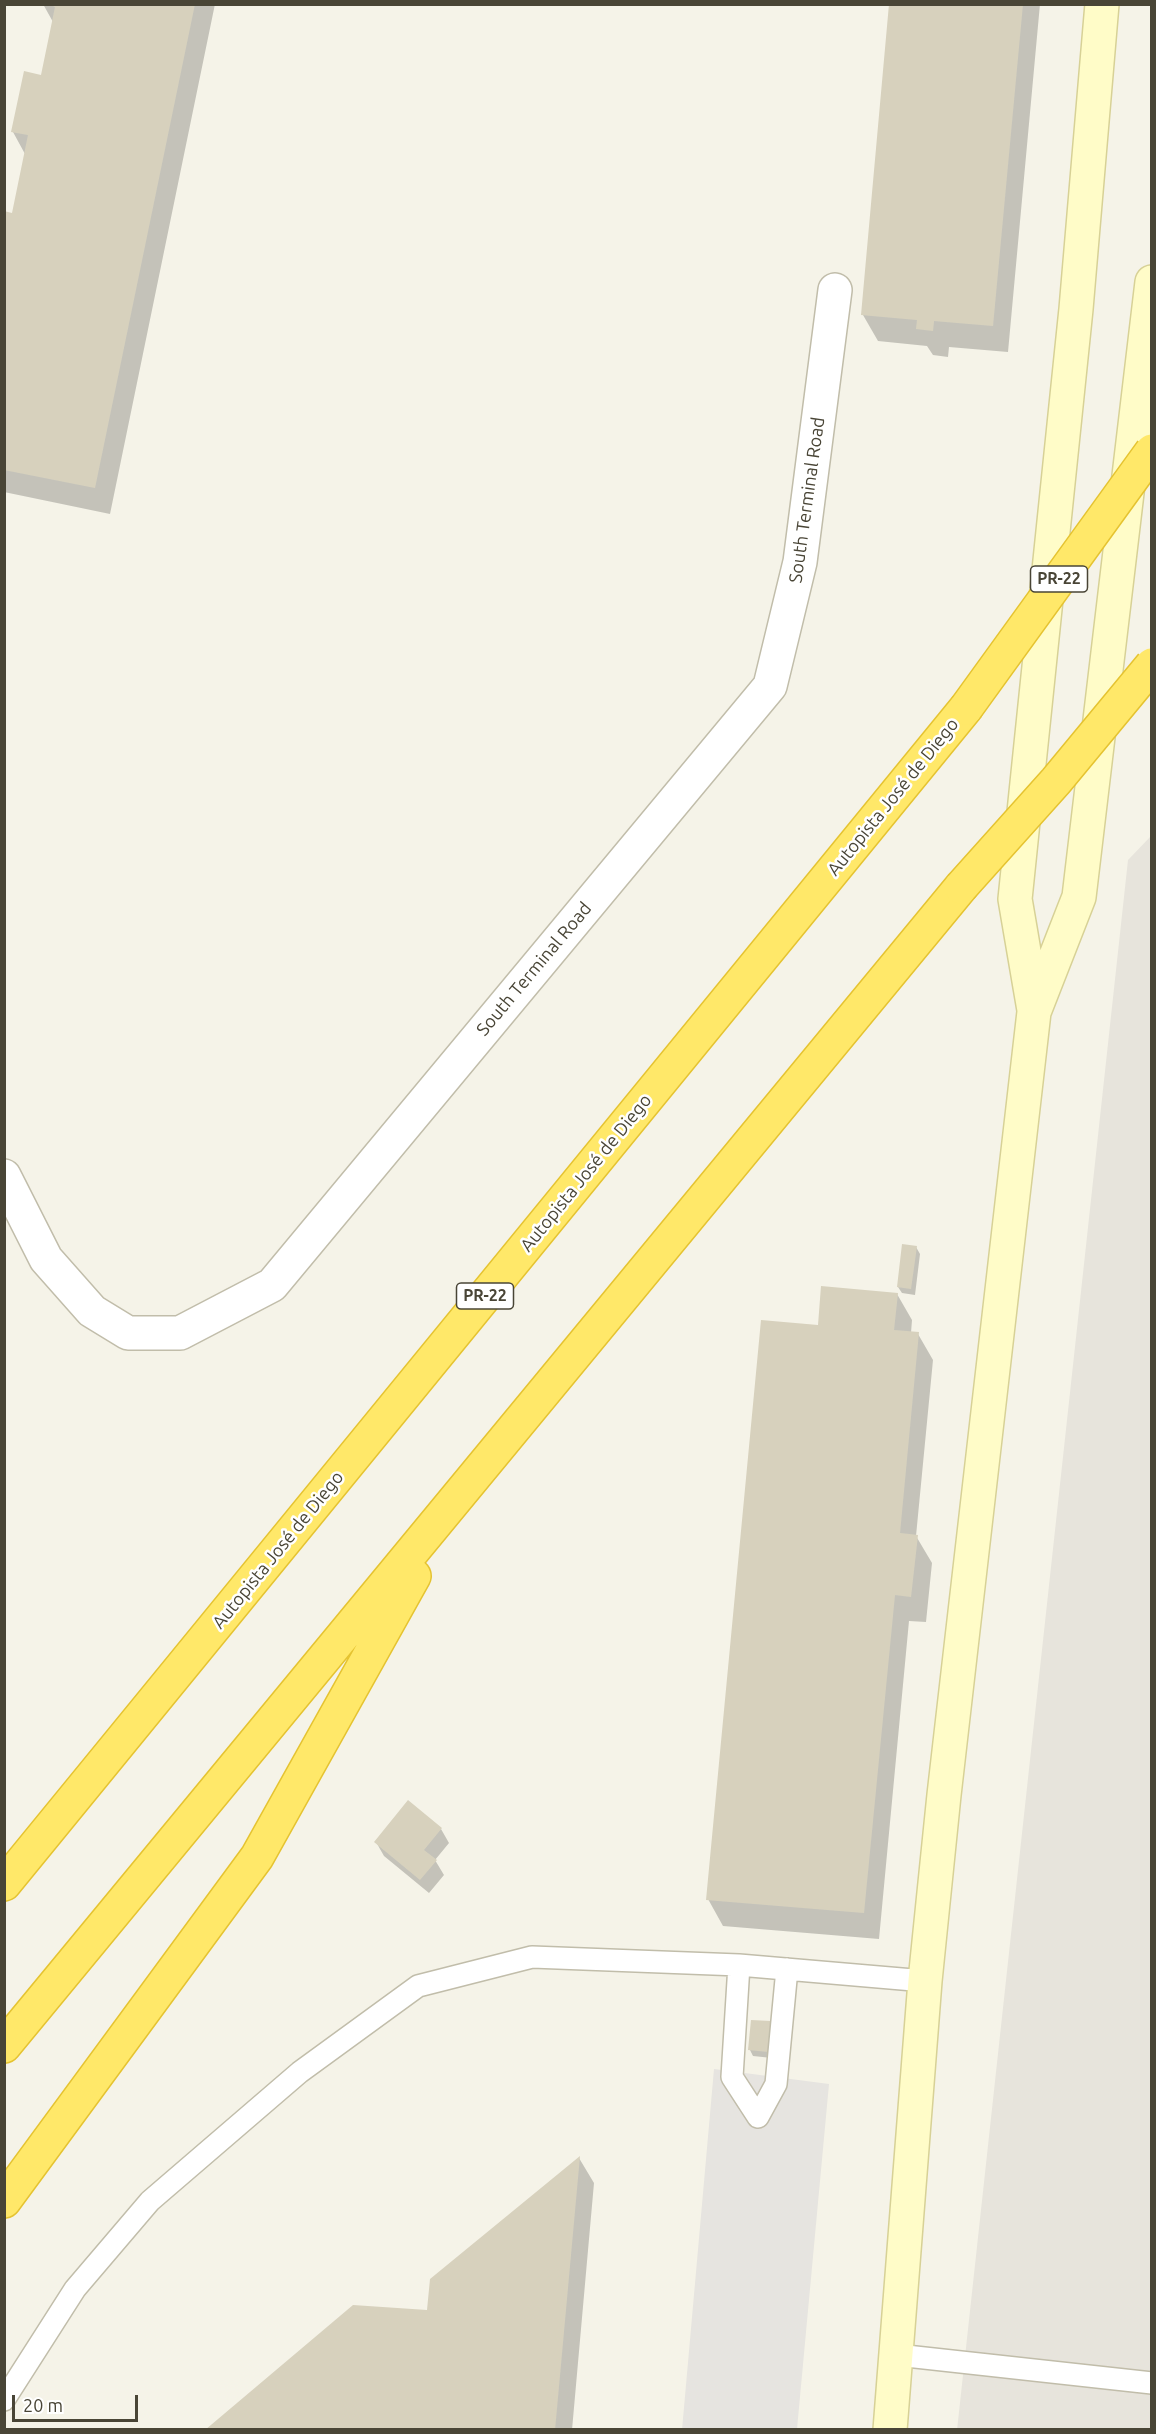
<!DOCTYPE html>
<meta charset="utf-8">
<style>
body{margin:0}
#map{position:relative;width:1156px;height:2434px;overflow:hidden;background:#f5f3e8;font-family:Ubuntu,sans-serif}
canvas{display:block}
.frame{position:absolute;inset:0;border:6px solid #494536;pointer-events:none}
.scale{position:absolute;left:12px;top:2395px;width:126px;height:27px;box-sizing:border-box;border:3px solid #494536;border-top:0;padding-left:8px;font-size:18px;line-height:21px;white-space:nowrap;color:#494536;-webkit-text-stroke:4px #fff;paint-order:stroke}
</style>
<div id="map">
<canvas width="1156" height="2434"></canvas>
<div class="frame"></div>
<div class="scale">20 m</div>
</div>
<script>
const context = document.querySelector('canvas').getContext('2d');
context.lineJoin = 'round';
function paint(path, color) {
  context.fillStyle = color;
  context.fill(path, 'evenodd');
}
function toPath(rows) {
  const path = new Path2D();
  for (const r of rows) {
    path.moveTo(r[0], r[1]);
    for (let i = 2; i < r.length; i += 2) path.lineTo(r[i], r[i + 1]);
  }
  return path;
}
function stroke(path, color, width, dash) {
  context.strokeStyle = color;
  context.lineWidth = width;
  context.lineCap = dash ? 'butt' : 'round';
  context.setLineDash(dash || []);
  context.stroke(path);
}
function write(font, color, halo, rows, align = 'center') {
  context.font = font + ' Ubuntu,sans-serif';
  context.lineWidth = 5;
  context.setLineDash([]);
  context.textBaseline = 'middle';
  context.strokeStyle = halo;
  context.fillStyle = color;
  for (const [text, x, y, turn = 0] of rows) {
    context.save();
    context.translate(x, y);
    context.rotate((+turn || 0) * Math.PI / 180);
    context.textAlign = isNaN(turn) ? turn : align;
    if (halo) context.strokeText(text, 0, 0);
    context.fillText(text, 0, 0);
    context.restore();
  }
}
paint(toPath([
 [1151,836,1151,2429,957,2430,1128,860]
]), '#e7e4dc');
paint(toPath([
 [714,2069,829,2084,797,2429,682,2430]
]), '#e6e4e0');
paint(toPath([
 [43,4,215,4,110,514,4,492,4,213,13,214,25,154,13,132,42,77,53,22],
 [891,4,1040,4,1008,352,949,347,948,357,933,355,927,346,878,341,863,315],
 [916,1247,920,1254,915,1295,902,1293,898,1287],
 [897,1294,912,1320,911,1333,918,1334,933,1360,916,1536,932,1563,926,1622,909,1621,879,1939,723,1926,708,1899,819,1326],
 [441,1829,449,1843,435,1860,444,1875,429,1893,384,1856,376,1842],
 [770,2023,774,2030,772,2058,753,2056,750,2050],
 [579,2158,594,2183,572,2430,207,2430,428,2312]
]), '#0003');
paint(toPath([
 [49,4,195,4,95,488,4,470,4,211,12,213,28,135,11,132,24,71,41,75,55,7],
 [889,4,1023,4,993,326,934,321,933,331,916,329,917,320,861,315],
 [902,1244,917,1246,911,1289,897,1287],
 [821,1286,898,1293,894,1330,919,1332,900,1533,918,1535,911,1597,895,1595,864,1913,706,1900,761,1320,818,1325],
 [408,1800,442,1828,424,1850,437,1860,420,1880,374,1842],
 [751,2020,771,2021,769,2052,748,2050],
 [580,2156,555,2430,205,2430,353,2305,427,2310,430,2279]
]), '#d7d1bd');
const lane = toPath([
 [739,1965,732,2077,758,2117,776,2084,787,1969],
 [897,2355,1152,2383],
 [4,2400,75,2289,150,2201,300,2072,418,1986,532,1957,739,1965,925,1981]
]);
const street = toPath([
 [4,1176,46,1259,92,1311,128,1333,180,1333,272,1285,770,686,800,562,835,290]
]);
const secondary = toPath([
 [1034,1010,1015,899,1076,309,1102,4],
 [890,2430,925,1981,944,1795,1034,1012,1079,897,1152,282]
]);
const highway = toPath([
 [4,1884,966,708],
 [4,2046,961,887],
 [4,2201,257,1857,414,1576]
]);
stroke(lane, '#c1bdaa', 24);
stroke(street, '#c1bdaa', 36);
stroke(secondary, '#d7d196', 36);
stroke(highway, '#e5c331', 36);
stroke(lane, '#fff', 21);
stroke(street, '#fff', 33);
stroke(secondary, '#fffcc8', 33);
stroke(highway, '#ffe869', 33);
const highwayBridge = toPath([
 [966,708,1152,451],
 [961,887,1056,781,1152,665]
]);
stroke(highwayBridge, '#e5c331', 36, []);
stroke(highwayBridge, '#ffe869', 33);
for (const [x, y, w] of [
 [1059,579,57],
 [485,1296,57]
]) {
  const box = new Path2D();
  box.roundRect(x - w / 2, y - 13, w, 26, 4.5);
  context.fillStyle = '#fff';
  context.fill(box);
  stroke(box, '#494536', 1.5);
}
write('bold 16px', '#494536', null, [
 ["PR-22",1059,579],
 ["PR-22",485,1296]
]);
write('18px', '#494536', '#fff', [
 ["South Terminal Road",807,500,-82],
 ["Autopista José de Diego",893,797,-51],
 ["South Terminal Road",534,969,-50],
 ["Autopista José de Diego",586,1173,-51],
 ["Autopista José de Diego",278,1550,-51]
]);
</script>
